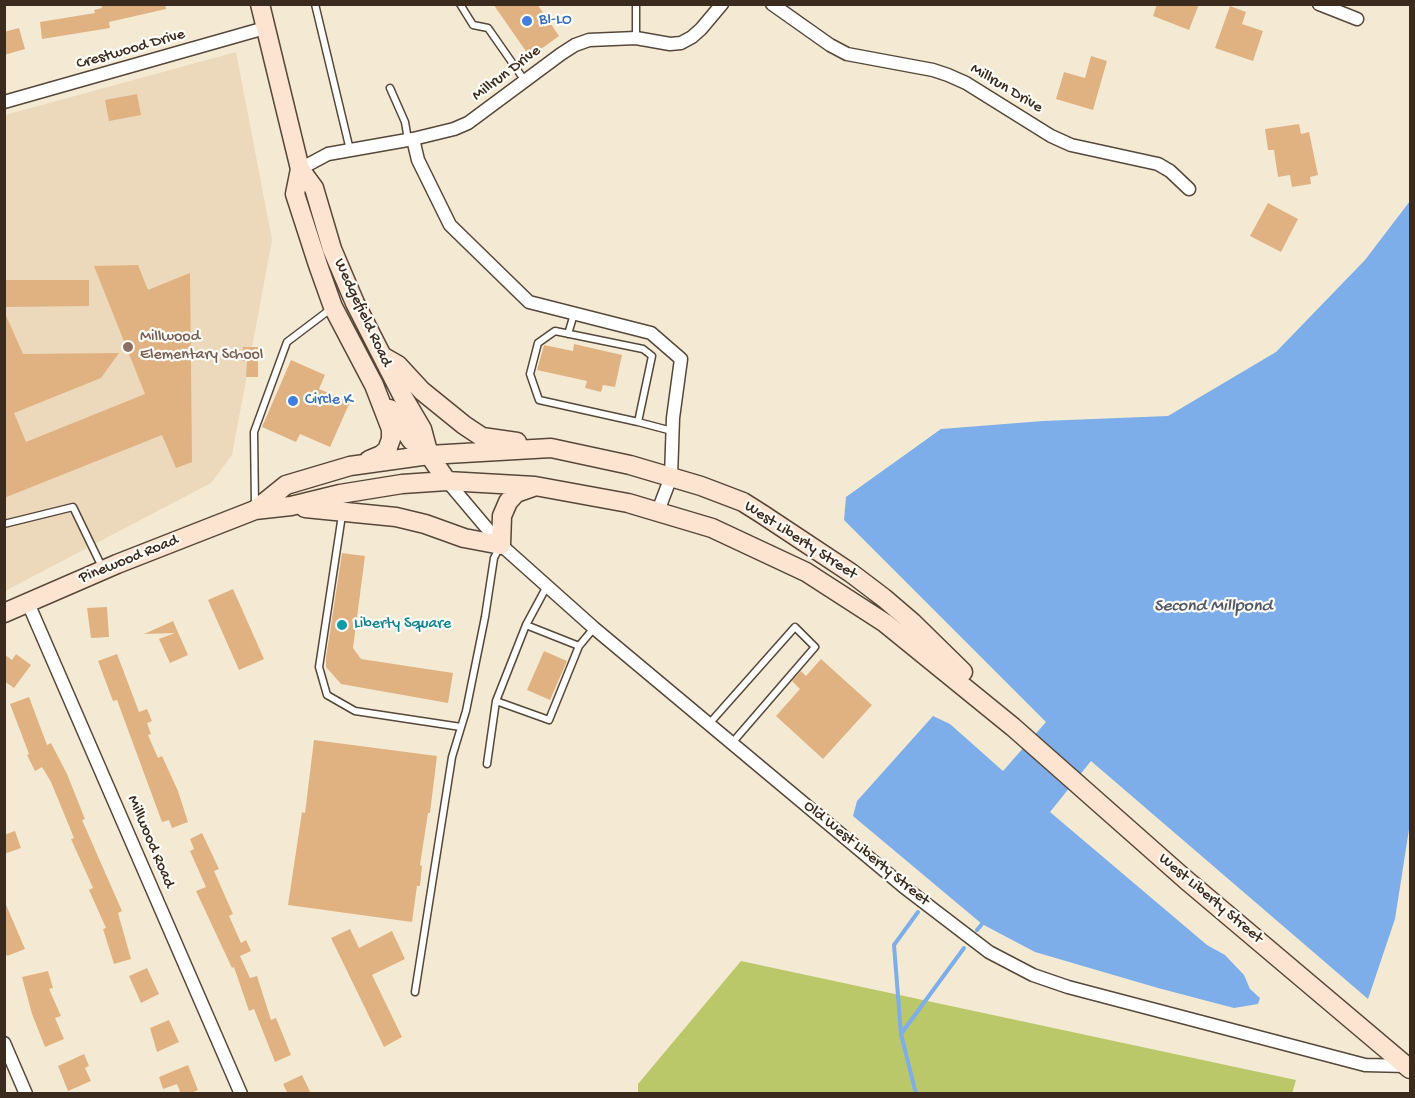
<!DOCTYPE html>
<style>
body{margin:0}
#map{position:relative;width:1415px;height:1098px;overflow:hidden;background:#f4ead4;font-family:"Gochi Hand",sans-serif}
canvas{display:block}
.frame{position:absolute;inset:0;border:6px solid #3b2a1e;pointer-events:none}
</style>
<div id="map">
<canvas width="1415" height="1098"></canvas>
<div class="frame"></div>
</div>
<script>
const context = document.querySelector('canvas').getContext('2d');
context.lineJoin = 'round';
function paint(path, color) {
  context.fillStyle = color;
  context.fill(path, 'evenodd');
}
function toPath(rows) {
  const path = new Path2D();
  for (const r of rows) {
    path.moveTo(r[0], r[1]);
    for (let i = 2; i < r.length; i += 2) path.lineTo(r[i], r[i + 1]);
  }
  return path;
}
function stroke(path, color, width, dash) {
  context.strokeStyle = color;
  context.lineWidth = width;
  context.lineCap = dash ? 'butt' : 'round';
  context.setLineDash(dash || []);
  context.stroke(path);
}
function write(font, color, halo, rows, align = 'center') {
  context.font = font + ' "Gochi Hand",sans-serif';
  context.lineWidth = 4.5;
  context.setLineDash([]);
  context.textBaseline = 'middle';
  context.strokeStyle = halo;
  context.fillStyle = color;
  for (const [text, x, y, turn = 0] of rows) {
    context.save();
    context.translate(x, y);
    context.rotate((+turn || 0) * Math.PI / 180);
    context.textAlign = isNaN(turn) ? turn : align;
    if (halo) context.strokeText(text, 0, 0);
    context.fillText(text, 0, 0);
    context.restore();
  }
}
paint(toPath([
 [236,52,272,240,232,455,211,483,5,591,5,115]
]), '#ecd8ba');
paint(toPath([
 [741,961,1296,1080,1292,1094,638,1093,638,1084]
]), '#bac86a');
paint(toPath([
 [1410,201,1410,823,1395,919,1368,999,1091,761,1050,812,1207,945,1225,955,1244,975,1250,989,1260,998,1258,1004,1234,1008,1158,988,1035,952,999,933,982,924,853,816,857,801,933,716,950,724,1003,771,1046,722,844,520,846,497,941,429,1043,421,1168,416,1276,352,1365,260]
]), '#7daee9');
stroke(toPath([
 [977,930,982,924],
 [901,1034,964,948],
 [916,1094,901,1034,894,945,918,912]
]), '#7daee9', 4);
paint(toPath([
 [101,4,165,4,166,9,109,22,110,28,42,39,40,22,95,13,94,10,102,8],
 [493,4,537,4,559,36,530,57],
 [1157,4,1199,4,1189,30,1153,16],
 [1230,6,1246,12,1242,24,1263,31,1253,61,1215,48],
 [19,28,25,49,4,55,4,32],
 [1091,56,1107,61,1093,110,1056,99,1064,72,1085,78],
 [137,94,141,115,109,121,105,100],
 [1299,124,1301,134,1309,132,1318,175,1310,177,1311,184,1292,187,1290,175,1278,177,1274,150,1268,150,1265,129],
 [1268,203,1298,219,1281,252,1250,236],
 [138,265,148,290,190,273,192,462,176,468,162,435,4,498,4,311,23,354,119,353,101,378,14,413,26,442,145,394,94,266],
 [4,280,89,280,89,306,4,307],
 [574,344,622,355,615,387,603,385,601,392,585,388,587,381,537,370,544,345,573,351],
 [243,347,258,347,258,377,246,377,247,361,242,361],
 [291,360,325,375,319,389,350,402,330,447,300,434,296,442,262,427],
 [342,553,365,556,353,648,361,659,453,673,448,703,341,684,326,667,326,658],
 [233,589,264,659,239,670,208,600],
 [107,607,109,637,91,638,87,608],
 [173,621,188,655,170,663,159,639,175,633,144,634],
 [544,651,567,661,550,700,527,690],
 [4,654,12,660,16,654,31,665,14,688,4,681],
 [117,654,139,712,147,709,152,721,147,723,151,734,148,735,158,758,162,756,178,791,188,822,172,828,169,820,162,822,117,700,113,701,98,661],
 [821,659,872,705,823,759,776,716,800,689,792,681,801,671,806,676],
 [29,697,47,745,51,743,67,774,85,819,82,820,122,911,118,913,131,959,114,964,103,929,106,928,89,890,93,888,71,839,74,838,51,782,42,767,35,771,27,755,29,754,10,704],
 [314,740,437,756,430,813,428,813,420,865,422,866,420,886,417,886,412,922,288,905,302,812,305,813],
 [15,831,21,848,4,854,4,835],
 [202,833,219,869,214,871,233,914,229,916,241,943,246,940,251,951,240,956,250,978,257,976,271,1020,276,1018,291,1055,275,1062,254,1009,249,1011,234,967,232,968,196,891,206,887,190,851,194,849,190,839],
 [4,900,25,949,7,956,4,951],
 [350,929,359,948,392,931,405,959,372,975,402,1037,384,1047,331,938],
 [147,968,159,994,141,1003,129,976],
 [48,971,53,988,49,989,61,1016,55,1018,64,1039,45,1047,32,1014,22,977],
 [169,1020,179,1042,157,1052,150,1028],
 [84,1054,89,1066,85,1068,91,1081,68,1091,58,1066],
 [188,1065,198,1090,189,1094,181,1094,177,1084,163,1089,159,1077],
 [302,1075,311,1094,288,1094,283,1084]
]), '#e1b281');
const lane = toPath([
 [315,4,350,150],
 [460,4,473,25,488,28,525,81],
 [636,38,636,4],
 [390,88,405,122,408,140],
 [568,334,574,314],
 [638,422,539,400,530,374,538,343,555,331,643,349,652,356,638,422,672,431],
 [255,506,254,432,287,342,332,308],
 [342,515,319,667,327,695,355,711,461,727],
 [4,524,73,507,102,567],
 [526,625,579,646,549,720,496,701,526,625,547,586],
 [579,646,594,628],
 [708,725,795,627,815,647,732,743],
 [487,764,496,701],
 [415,992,452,757,466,711,485,617,494,558,499,548]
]);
const street = toPath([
 [772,4,830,45,847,54,933,70,948,75,966,83,1051,136,1071,145,1158,164,1170,171,1189,189],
 [1319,4,1357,19],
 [4,102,265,28],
 [413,139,418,160,450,225,529,302,651,333,681,359,673,418,671,477,658,511],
 [300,169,328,154,413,139,454,129,468,123,561,54,575,45,589,40,636,38,670,44,681,43,692,37,701,29,722,4],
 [447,481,501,545,594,628,904,887,989,952,1033,975,1068,987,1365,1065,1408,1066],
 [28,603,241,1094],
 [4,1043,26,1094]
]);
const secondary = toPath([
 [260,4,300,169,314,188,332,249,355,303,402,395,422,429,429,455],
 [300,169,295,194,318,265,333,307,374,385,391,429,391,439,387,450,381,455,369,460],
 [384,357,398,365,422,391,464,425,482,437,517,442],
 [390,409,411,440,429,455,447,481],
 [305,508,396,517,425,524,464,538,501,545,502,516,508,502,516,493,533,487],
 [255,510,286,485,350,466,429,455,551,448,630,465,701,486,743,502,762,514,851,573,884,598,912,622,963,672],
 [4,613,117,564,255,510,291,506,340,494,402,484,447,481,535,486,628,503,712,528,806,572,885,623,1013,727,1185,879,1410,1069]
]);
stroke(lane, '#574739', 9);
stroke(street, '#574739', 15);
stroke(secondary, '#574739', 21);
stroke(lane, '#fff', 6);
stroke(street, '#fff', 12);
stroke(secondary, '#fde4d0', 18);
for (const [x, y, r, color] of [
 [527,21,6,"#3f7fe0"],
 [128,347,6,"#8d6e63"],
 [293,401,6,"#3f7fe0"],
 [342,625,6,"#0f9aa8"]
]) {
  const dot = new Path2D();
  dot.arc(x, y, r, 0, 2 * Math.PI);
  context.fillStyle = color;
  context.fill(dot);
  stroke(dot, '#fdfcf7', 2);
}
write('16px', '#366cbe', '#fdfcf7', [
 ["BI-LO",539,21],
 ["Circle K",305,401]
], 'left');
write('16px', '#3b2a1e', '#fdfcf7', [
 ["Crestwood Drive",131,50,-16],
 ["Millrun Drive",507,74,-37],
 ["Millrun Drive",1006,89,31],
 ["Wedgefield Road",362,313,65],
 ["West Liberty Street",800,541,33],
 ["Pinewood Road",129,560,-22],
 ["Millwood Road",150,842,67],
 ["Old West Liberty Street",866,854,39],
 ["West Liberty Street",1210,899,40]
]);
write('16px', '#785e54', '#fdfcf7', [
 ["Millwood",140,338],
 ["Elementary School",140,356]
], 'left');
write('16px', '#0d838f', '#fdfcf7', [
 ["Liberty Square",354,625]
], 'left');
write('italic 18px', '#525865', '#fdfcf7', [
 ["Second Millpond",1213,607]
]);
</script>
